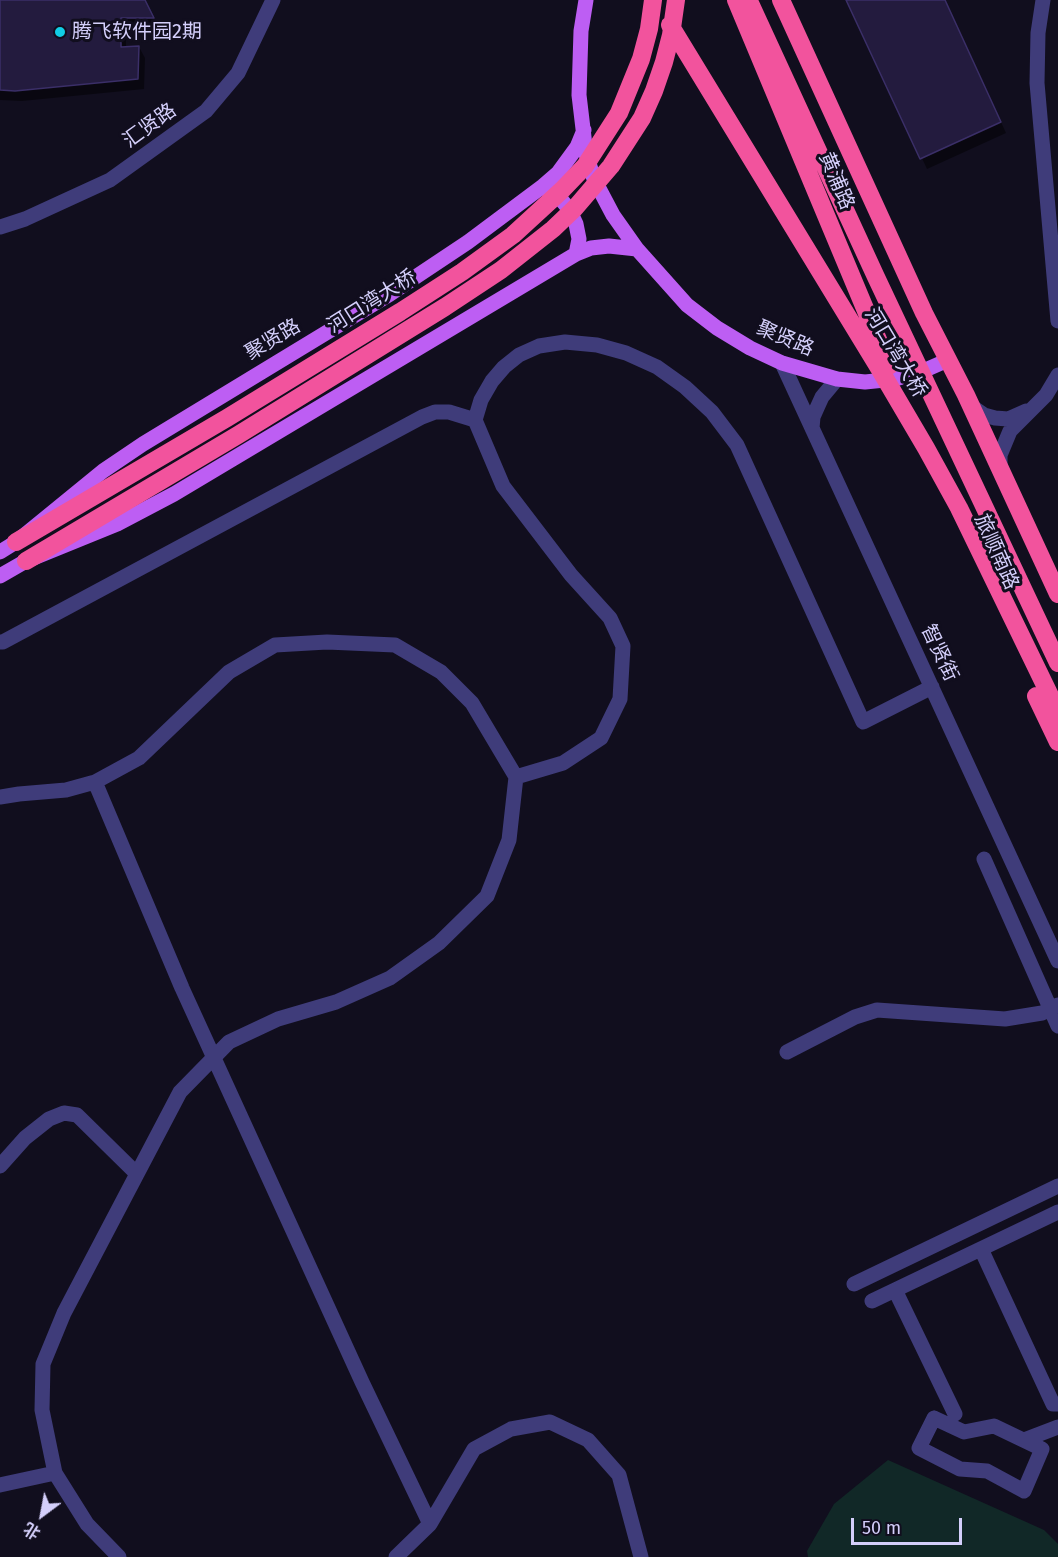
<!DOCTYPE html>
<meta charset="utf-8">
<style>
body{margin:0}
#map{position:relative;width:1058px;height:1557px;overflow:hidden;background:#110e1e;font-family:"Fira Sans","Noto Sans SC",sans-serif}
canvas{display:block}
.north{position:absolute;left:12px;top:1485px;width:60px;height:60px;-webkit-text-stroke:4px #110e1e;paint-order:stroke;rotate:212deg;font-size:16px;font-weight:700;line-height:24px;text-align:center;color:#d4cffb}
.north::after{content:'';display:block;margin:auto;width:21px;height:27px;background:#d4cffb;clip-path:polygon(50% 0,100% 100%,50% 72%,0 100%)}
.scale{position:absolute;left:851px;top:1518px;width:111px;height:27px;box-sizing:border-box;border:3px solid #d4cffb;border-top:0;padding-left:8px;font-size:18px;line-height:21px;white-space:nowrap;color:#d4cffb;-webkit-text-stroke:4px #110e1e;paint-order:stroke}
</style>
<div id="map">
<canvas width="1058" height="1557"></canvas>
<div class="north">北</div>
<div class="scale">50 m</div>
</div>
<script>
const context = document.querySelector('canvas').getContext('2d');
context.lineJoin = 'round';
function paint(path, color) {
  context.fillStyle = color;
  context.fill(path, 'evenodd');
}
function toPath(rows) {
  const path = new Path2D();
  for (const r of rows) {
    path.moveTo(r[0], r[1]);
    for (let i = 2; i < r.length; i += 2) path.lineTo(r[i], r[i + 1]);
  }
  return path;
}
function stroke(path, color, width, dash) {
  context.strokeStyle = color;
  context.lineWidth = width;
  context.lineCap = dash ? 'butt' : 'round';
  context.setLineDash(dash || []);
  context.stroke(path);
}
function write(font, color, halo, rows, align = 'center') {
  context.font = font + ' "Fira Sans","Noto Sans SC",sans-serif';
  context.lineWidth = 6;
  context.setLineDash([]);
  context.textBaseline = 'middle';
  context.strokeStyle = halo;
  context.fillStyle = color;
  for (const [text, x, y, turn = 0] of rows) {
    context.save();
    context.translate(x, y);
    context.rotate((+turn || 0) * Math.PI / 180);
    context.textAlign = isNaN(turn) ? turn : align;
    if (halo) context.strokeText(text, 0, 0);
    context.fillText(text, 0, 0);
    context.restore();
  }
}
paint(toPath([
 [888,1460,1044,1530,1058,1544,1058,1557,808,1557,807,1551,834,1504]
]), '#112827');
paint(toPath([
 [11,0,144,0,159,29,126,29,126,48,139,47,145,58,144,89,22,101,0,100,0,1],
 [848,0,945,0,1006,133,927,169]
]), '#0007');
const building = toPath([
 [0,0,145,0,154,18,121,18,121,47,139,46,138,79,15,91,0,90,0,0],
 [846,0,945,0,1001,122,920,159,846,0]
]);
paint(building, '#231b3e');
stroke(building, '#3b2f68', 1.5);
stroke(toPath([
 [1043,0,1038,33,1037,83,1058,321],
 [0,227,25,219,110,180,206,111,238,73,273,0],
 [782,363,1058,961],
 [971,406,984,415,995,418,1008,419,1026,411],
 [812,428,813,417,817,408,822,397,837,379],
 [1000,469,1000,455,1010,431,1046,395,1058,375],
 [0,642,3,642,422,417,435,412,449,412,475,420],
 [516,777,563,763,601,738,620,699,623,646,610,618,571,575,503,486,475,420,481,400,492,381,504,367,519,355,539,346,565,342,597,345,626,353,657,367,685,387,712,412,737,445,863,722,932,687],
 [95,782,182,988,362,1382,430,1524],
 [0,797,19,794,66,790,95,782,139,758,229,672,275,645,327,642,395,645,441,672,472,703,516,777,509,840,487,896,439,943,390,978,336,1002,278,1019,229,1042,180,1092,64,1313,43,1364,42,1410,55,1473,87,1524,119,1557],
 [984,859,1058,1026],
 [787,1052,855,1017,877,1010,1005,1019,1042,1013,1058,1005],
 [0,1166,25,1138,49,1119,64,1113,77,1115,137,1174],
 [981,1249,1053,1404,1058,1404],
 [854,1284,1058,1186],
 [895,1290,955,1414],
 [872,1301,1058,1212],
 [934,1418,964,1432,994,1426,1042,1449,1024,1491,987,1471,960,1469,919,1448,934,1418],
 [1024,1440,1058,1427],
 [0,1485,55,1473],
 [396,1557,430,1524,474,1449,511,1429,550,1422,588,1440,619,1475,641,1557]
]), '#3f3c7a', 15);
stroke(toPath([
 [586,0,581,31,579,95,586,154,594,179,613,215,637,249,687,305,717,328,750,348,782,363,837,379,865,382,895,379,923,371,948,360],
 [546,189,559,197,569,209,576,224,579,239,576,254],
 [0,552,16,542,103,471,143,444,390,294,468,242,543,186,558,173,577,147,584,130],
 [0,576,26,561,117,524,174,494,576,254,591,248,609,246,637,249]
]), '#bd5ef3', 15);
stroke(toPath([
 [736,0,889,366],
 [781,0,924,313,966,395,1058,594],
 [749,1,876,277,1058,663],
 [670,25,879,368,926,448,959,508,1058,712],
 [16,542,227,418,400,312,462,272,513,235,562,190,585,166,619,113,641,59,649,29,653,0],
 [26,561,238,435,445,307,501,270,553,229,575,208,611,166,642,118,654,91,664,62,671,35,676,0],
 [1036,696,1058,742]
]), '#f2539d', 18);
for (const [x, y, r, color] of [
 [60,32,6,"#11cde5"]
]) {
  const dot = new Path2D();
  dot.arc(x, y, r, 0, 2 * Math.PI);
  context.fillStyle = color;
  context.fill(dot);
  stroke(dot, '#110e1e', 2);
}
write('20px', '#d4cffb', '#110e1e', [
 ["腾飞软件园2期",72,32]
], 'left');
write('20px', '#d4cffb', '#110e1e', [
 ["汇贤路",150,126,-36],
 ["黄浦路",836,181,67],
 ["河口湾大桥",372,302,-32],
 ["聚贤路",785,339,23],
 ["聚贤路",273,340,-31],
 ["河口湾大桥",895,353,59],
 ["旅顺南路",996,552,66],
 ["智贤街",939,653,65]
]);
</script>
